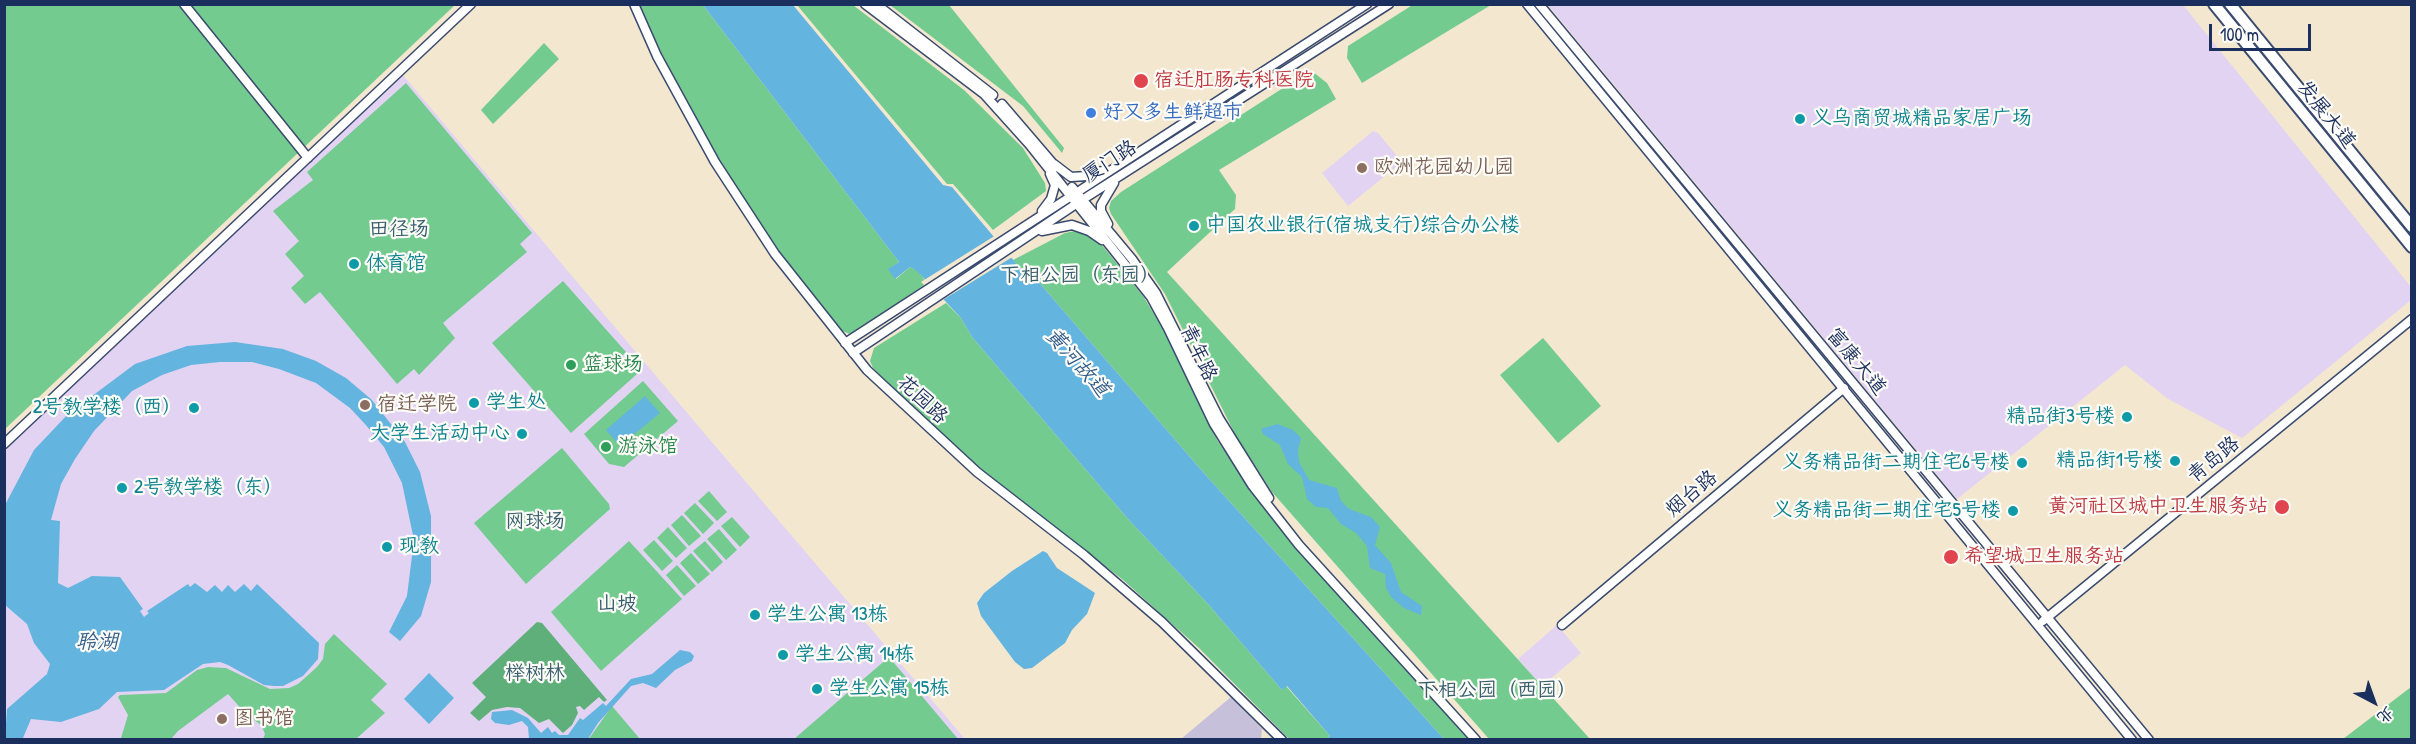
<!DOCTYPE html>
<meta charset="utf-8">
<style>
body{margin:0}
#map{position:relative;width:2416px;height:744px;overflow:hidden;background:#f3e7cf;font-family:"Patrick Hand","LXGW WenKai TC",sans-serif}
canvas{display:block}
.frame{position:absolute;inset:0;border:6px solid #1b2f5e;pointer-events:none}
.north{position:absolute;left:2344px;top:672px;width:60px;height:60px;-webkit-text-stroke:4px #fdfcf7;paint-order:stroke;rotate:139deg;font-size:16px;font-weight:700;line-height:24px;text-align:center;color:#1b2f5e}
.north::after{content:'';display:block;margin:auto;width:21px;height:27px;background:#1b2f5e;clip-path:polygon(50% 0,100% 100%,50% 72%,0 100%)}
.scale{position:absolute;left:2209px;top:24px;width:102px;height:27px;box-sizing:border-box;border:3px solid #1b2f5e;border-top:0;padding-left:8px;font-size:18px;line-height:21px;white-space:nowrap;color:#1b2f5e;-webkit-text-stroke:4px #fdfcf7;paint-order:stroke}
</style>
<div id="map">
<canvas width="2416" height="744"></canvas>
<div class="frame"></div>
<div class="north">北</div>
<div class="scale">100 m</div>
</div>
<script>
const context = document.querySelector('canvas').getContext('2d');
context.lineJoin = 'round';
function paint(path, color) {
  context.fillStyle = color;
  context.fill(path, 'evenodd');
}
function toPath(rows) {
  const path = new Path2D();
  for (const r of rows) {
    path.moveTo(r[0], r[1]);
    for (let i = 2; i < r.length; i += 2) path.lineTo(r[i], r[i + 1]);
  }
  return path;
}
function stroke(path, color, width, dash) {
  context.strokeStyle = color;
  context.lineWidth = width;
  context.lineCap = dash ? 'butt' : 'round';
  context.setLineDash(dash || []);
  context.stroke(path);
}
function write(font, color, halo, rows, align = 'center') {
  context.font = font + ' "Patrick Hand","LXGW WenKai TC",sans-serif';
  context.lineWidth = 4.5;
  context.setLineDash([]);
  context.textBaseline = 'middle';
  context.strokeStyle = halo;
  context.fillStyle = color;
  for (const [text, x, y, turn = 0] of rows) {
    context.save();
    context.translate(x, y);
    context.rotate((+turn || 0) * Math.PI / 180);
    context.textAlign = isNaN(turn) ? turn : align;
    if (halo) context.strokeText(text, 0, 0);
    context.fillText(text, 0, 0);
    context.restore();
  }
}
paint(toPath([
 [1548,5,2183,5,2411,287,2411,300,2242,438,2168,399,2125,365,1957,499],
 [403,75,699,427,965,739,5,740,5,448],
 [1373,131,1378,133,1402,162,1348,206,1322,173],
 [1557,625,1581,653,1542,686,1518,659]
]), '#e3d3f3');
paint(toPath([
 [1231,697,1262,729,1261,739,1181,739]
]), '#c6c0da');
paint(toPath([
 [1414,4,1491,5,1362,83,1347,58,1348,46],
 [5,5,455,5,5,429],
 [638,5,703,5,899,262,889,269,896,279,910,267,918,271,927,283,857,331,850,334,842,331,777,251,701,133],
 [797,5,853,5,964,90,1023,148,1045,183,1046,191,993,230,953,184,947,184],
 [890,5,949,5,1064,148,1062,153,1023,106],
 [544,43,559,59,493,124,481,110],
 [1308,72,1313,72,1327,83,1336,99,1219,170,1236,195,1235,209,1167,272,1590,739,1489,739,1272,492,1235,434,1165,294,1111,214,1109,208,1111,201,1121,192],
 [406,83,532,233,520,244,527,252,443,323,455,338,419,375,414,369,397,384,320,292,305,304,291,288,304,276,285,254,299,241,273,211,313,180,307,172],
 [1080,230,1097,239,1143,296,1161,325,1217,440,1261,504,1470,739,1444,739,1203,472,1029,271,1020,268,1013,260,1065,233],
 [563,281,626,352,622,356,637,374,571,433,492,343],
 [946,303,961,318,972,337,1129,520,1208,604,1282,690,1286,686,1330,736,1326,739,1289,739,1199,648,1122,579,1007,492,934,428,873,368,870,361,874,348],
 [1543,338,1601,406,1558,443,1500,375],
 [643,381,678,421,624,467,609,464,584,434],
 [562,448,609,504,610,509,526,584,474,523],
 [709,491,727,512,717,521,698,501],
 [695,503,714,523,703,534,684,513],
 [682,515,701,536,689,546,671,525],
 [732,517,750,537,740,547,721,526],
 [668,527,687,548,676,558,657,538],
 [719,529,737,550,726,560,707,539],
 [654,540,673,561,662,571,643,550],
 [629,541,682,599,601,671,551,612],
 [705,541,723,562,712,572,693,551],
 [691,553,710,574,698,584,680,563],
 [677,565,696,586,684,596,666,575],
 [334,634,387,684,371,700,385,713,356,739,263,739,265,734,261,725,246,714,228,694,178,731,171,739,121,738,128,715,118,697,120,695,166,693,197,670,208,667,226,668,270,689,289,688,298,684,317,667,323,659,325,644],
 [889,657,958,739,794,739],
 [2411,687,2411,739,2343,739],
 [612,706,640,739,588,740]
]), '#74cb90');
paint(toPath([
 [537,622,542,623,607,700,604,702,599,697,584,710,580,706,576,707,578,713,572,725,563,733,549,719,539,723,520,708,507,707,492,710,479,721,470,713,486,697,472,683]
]), '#5faf7a');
paint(toPath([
 [703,5,793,5,943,185,952,187,1020,268,1029,271,1203,472,1444,739,1326,739,1330,736,1287,686,1282,690,1208,604,1129,520,972,337,961,318,917,271,910,267,895,279,888,269,899,262],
 [235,342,283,349,316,361,346,378,372,400,405,442,420,472,431,516,431,582,421,616,400,641,389,632,407,596,414,540,402,483,384,447,365,424,350,408,316,383,279,369,252,362,220,362,191,365,162,375,132,391,94,431,75,459,61,484,51,520,60,521,58,583,68,588,92,576,120,577,143,609,140,611,144,617,149,613,147,611,188,584,190,587,195,583,207,592,215,585,222,592,228,585,235,592,244,584,251,591,257,584,319,643,318,659,303,676,283,686,274,686,264,685,228,665,220,662,203,664,164,690,117,692,99,709,61,722,31,719,23,738,5,739,7,709,47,674,50,664,34,643,27,624,5,605,5,505,34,450,68,414,135,364,187,346],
 [645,396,660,413,620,446,606,430],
 [1277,424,1293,430,1301,438,1298,450,1299,462,1309,480,1337,488,1341,501,1349,509,1371,517,1380,527,1375,545,1391,563,1401,592,1422,606,1421,615,1404,608,1391,597,1386,588,1385,574,1370,568,1367,546,1356,533,1341,524,1328,508,1316,507,1307,499,1302,477,1288,464,1280,445,1263,434,1261,429],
 [1043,551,1047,553,1057,568,1095,593,1087,614,1072,630,1065,643,1032,668,1024,669,1015,662,981,616,977,603,984,593,1012,571],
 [680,650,690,652,694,656,692,661,675,670,656,688,643,683,631,686,598,723,588,739,529,739,528,727,522,721,509,725,495,723,491,719,492,712,512,710,528,718,541,733,548,727,552,733,555,731,559,735,568,735,580,718,583,720,603,703,606,706,631,679,652,674],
 [429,673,454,698,429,724,404,699]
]), '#63b4de');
paint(toPath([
 [996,235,1014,256,941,301,921,282]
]), '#f3e7cf');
const minor = toPath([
 [184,4,308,158],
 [634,4,657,56,715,162,775,254,867,370,977,472,1084,555,1162,622,1282,740],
 [865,4,984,94,1029,144,1151,297,1168,328,1214,424,1252,485,1299,545,1476,740],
 [876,4,993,95],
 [1527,4,2132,740],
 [1539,4,2149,740],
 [1002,104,1056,167],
 [1054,164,1071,177,1087,176,1102,171],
 [1072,187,1132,259,1156,293,1219,418,1269,498],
 [1042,211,1051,199,1055,185,1050,174],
 [1108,224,1101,211,1101,205,1114,183],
 [1042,231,1072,225,1089,231,1102,240],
 [845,343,1367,4],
 [853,353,1082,200,1389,4],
 [4,444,471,4],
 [2043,621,2412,319],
 [1562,625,1844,388]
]);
const major = toPath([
 [2214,4,2412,247],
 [2230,4,2412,227]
]);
stroke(minor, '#3b4b6f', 11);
stroke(major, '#3b4b6f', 14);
stroke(minor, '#fff', 8);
stroke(major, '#fff', 10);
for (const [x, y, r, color] of [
 [1141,81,8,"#e0444e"],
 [1091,113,6,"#3f7fe0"],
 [1800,119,6,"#0f9aa8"],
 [1362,168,6,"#8d6e63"],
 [1194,226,6,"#0f9aa8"],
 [354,264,6,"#0f9aa8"],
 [571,365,6,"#2e9e5b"],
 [474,403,6,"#0f9aa8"],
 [365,405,6,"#8d6e63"],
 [194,408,6,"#0f9aa8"],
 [2127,417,6,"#0f9aa8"],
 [522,434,6,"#0f9aa8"],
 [606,447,6,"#2e9e5b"],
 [2175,461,6,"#0f9aa8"],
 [2022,463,6,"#0f9aa8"],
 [122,488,6,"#0f9aa8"],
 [2282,507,8,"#e0444e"],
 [2013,511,6,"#0f9aa8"],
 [387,547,6,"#0f9aa8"],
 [1951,557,8,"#e0444e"],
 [755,615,6,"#0f9aa8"],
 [783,655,6,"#0f9aa8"],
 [817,689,6,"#0f9aa8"],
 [222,719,6,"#8d6e63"]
]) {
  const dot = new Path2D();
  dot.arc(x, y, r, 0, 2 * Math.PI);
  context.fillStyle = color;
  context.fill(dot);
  stroke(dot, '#fdfcf7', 2);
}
write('20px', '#be3a42', '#fdfcf7', [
 ["宿迁肛肠专科医院",1154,81],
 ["黄河社区城中卫生服务站",2268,507,"right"],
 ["希望城卫生服务站",1964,557]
], 'left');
write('20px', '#366cbe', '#fdfcf7', [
 ["好又多生鲜超市",1103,113]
], 'left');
write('20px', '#1b2f5e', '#fdfcf7', [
 ["发展大道",2326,115,51],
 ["厦门路",1110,162,-33],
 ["青年路",1198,353,65],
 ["富康大道",1856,362,50],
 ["花园路",922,400,43],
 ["青岛路",2214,460,-39],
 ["烟台路",1692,494,-40]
]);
write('20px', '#0d838f', '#fdfcf7', [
 ["义乌商贸城精品家居广场",1812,119],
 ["中国农业银行(宿城支行)综合办公楼",1206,226],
 ["体育馆",366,264],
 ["学生处",486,403],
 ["2号教学楼（西）",182,408,"right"],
 ["精品街3号楼",2115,417,"right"],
 ["大学生活动中心",510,434,"right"],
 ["精品街1号楼",2163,461,"right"],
 ["义务精品街二期住宅6号楼",2010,463,"right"],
 ["2号教学楼（东）",134,488],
 ["义务精品街二期住宅5号楼",2001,511,"right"],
 ["现教",399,547],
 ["学生公寓 13栋",767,615],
 ["学生公寓 14栋",795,655],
 ["学生公寓 15栋",829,689]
], 'left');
write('20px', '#785e54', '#fdfcf7', [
 ["欧洲花园幼儿园",1374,168],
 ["宿迁学院",377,405],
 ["图书馆",234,719]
], 'left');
write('20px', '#365e6d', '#fdfcf7', [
 ["田径场",399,230],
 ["下相公园（东园）",1080,276],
 ["网球场",535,522],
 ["山坡",617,605],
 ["榉树林",535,674],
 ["下相公园（西园）",1497,691]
]);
write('20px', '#27864d', '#fdfcf7', [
 ["篮球场",583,365],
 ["游泳馆",618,447]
], 'left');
write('italic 21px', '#345e8b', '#fdfcf7', [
 ["黄河故道",1077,363,48],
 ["聆湖",97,642]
]);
</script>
